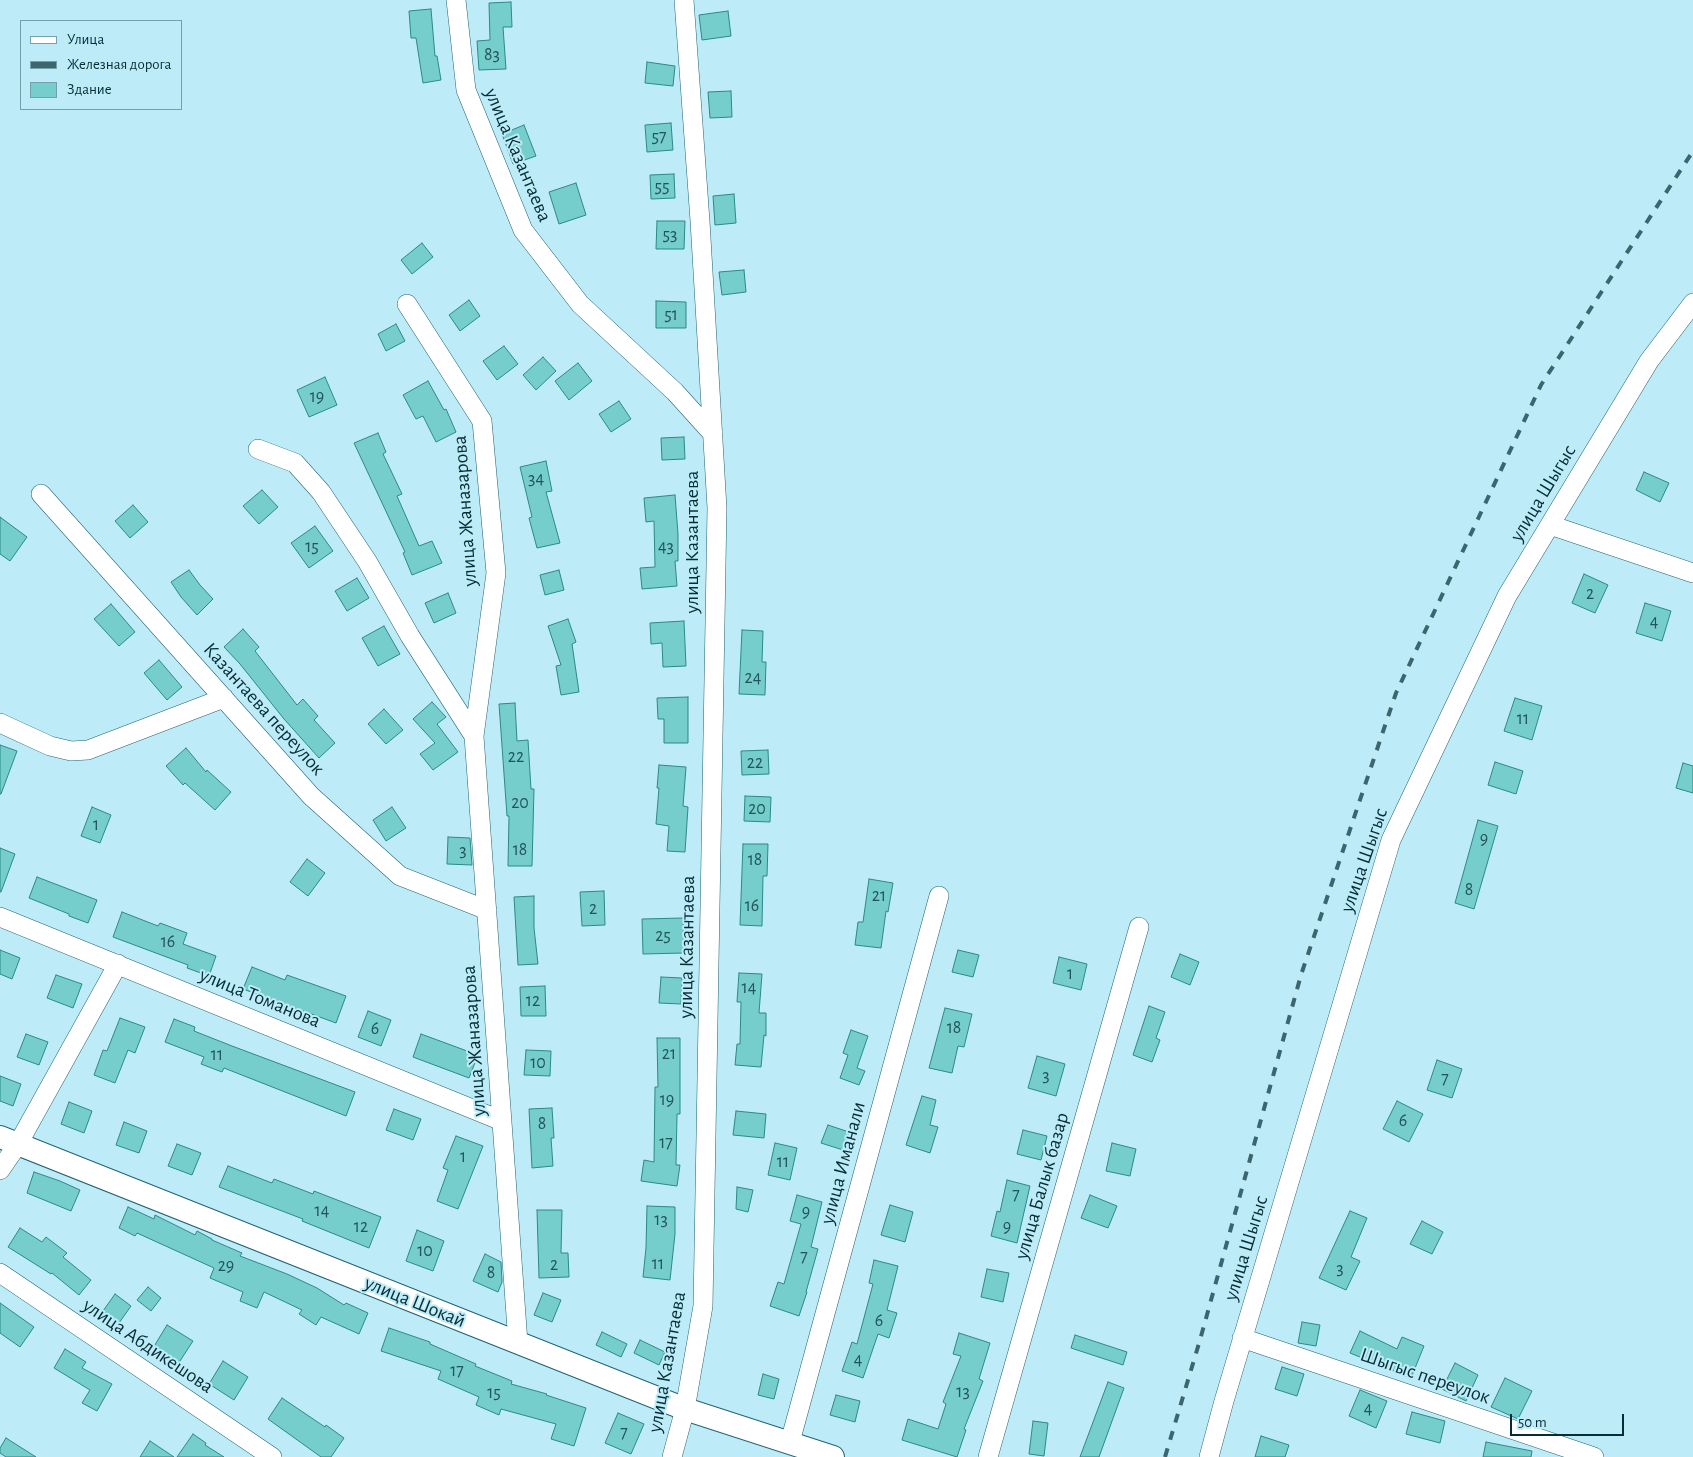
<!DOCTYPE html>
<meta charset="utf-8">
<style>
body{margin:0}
#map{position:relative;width:1693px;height:1457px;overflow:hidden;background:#bdecf8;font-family:"Alegreya Sans",sans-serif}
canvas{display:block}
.legend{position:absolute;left:20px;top:20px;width:162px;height:90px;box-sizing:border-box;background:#bdecf8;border:1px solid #74a0aa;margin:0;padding:6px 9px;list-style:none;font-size:15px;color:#072d34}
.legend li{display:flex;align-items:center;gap:10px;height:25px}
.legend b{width:25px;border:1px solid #74a0aa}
.scale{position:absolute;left:1510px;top:1414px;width:114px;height:22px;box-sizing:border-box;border:2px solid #072d34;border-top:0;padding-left:6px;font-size:15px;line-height:18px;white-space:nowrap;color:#072d34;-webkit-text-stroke:4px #bdecf8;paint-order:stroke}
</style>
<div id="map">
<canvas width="1693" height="1457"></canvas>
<ul class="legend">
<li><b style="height:6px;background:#fff"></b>Улица</li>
<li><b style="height:6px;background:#3c656d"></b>Железная дорога</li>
<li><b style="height:14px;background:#75cdcc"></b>Здание</li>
</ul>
<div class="scale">50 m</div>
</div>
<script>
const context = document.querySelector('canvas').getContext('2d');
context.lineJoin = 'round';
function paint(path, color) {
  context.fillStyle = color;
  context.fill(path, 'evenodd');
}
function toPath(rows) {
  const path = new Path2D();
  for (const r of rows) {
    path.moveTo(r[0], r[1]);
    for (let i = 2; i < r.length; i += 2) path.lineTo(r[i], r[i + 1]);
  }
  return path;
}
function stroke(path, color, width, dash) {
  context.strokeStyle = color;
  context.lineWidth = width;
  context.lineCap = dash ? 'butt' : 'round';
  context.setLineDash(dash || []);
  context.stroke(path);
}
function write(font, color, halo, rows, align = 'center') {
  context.font = font + ' "Alegreya Sans",sans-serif';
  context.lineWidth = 4;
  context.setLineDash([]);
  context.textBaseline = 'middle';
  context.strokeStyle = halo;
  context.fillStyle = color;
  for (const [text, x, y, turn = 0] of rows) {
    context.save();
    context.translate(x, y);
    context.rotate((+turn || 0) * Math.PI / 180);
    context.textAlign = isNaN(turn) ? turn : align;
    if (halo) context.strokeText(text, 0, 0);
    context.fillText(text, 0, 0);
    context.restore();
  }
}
const building = toPath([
 [511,2,512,27,503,27,506,69,479,70,477,41,490,40,489,3,511,2],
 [431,9,435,56,437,56,441,80,423,83,416,38,411,38,409,11,431,9],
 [728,11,731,36,702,40,699,15,728,11],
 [647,62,675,66,673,86,645,83,647,62],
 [731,91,732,117,710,118,708,92,731,91],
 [671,123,673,150,647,152,645,125,671,123],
 [524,125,536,156,513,164,502,134,524,125],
 [674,174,675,198,651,199,650,175,674,174],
 [576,183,586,215,559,224,549,192,576,183],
 [734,194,736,223,715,225,713,196,734,194],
 [657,221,685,221,684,249,656,249,657,221],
 [422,243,433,257,412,274,401,260,422,243],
 [744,270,746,292,722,295,719,272,744,270],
 [469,300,480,316,460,331,449,315,469,300],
 [656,301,686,302,686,328,656,328,656,301],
 [396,324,405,341,386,351,378,334,396,324],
 [504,346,518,364,497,380,483,361,504,346],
 [543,357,556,371,536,390,523,375,543,357],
 [578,363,592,381,569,400,555,381,578,363],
 [325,377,337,405,309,417,297,390,325,377],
 [428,381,444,410,446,409,456,432,436,442,423,416,416,419,403,395,428,381],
 [619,401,631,419,611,432,599,414,619,401],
 [378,433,386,452,383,454,402,494,397,496,419,546,432,541,442,563,412,575,403,553,405,552,354,443,378,433],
 [684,437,685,459,662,460,661,438,684,437],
 [546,461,552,491,546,492,560,543,537,548,529,518,532,517,520,467,546,461],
 [1644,472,1669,483,1660,502,1636,490,1644,472],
 [262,490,278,507,259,524,243,506,262,490],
 [675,495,678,534,678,561,675,561,677,586,642,589,640,568,655,567,654,521,646,522,644,498,675,495],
 [133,505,148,522,130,538,115,521,133,505],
 [0,517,27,537,10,561,0,554,0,517],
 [315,526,333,551,309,568,291,543,315,526],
 [189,570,200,585,213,599,197,615,181,597,171,582,189,570],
 [559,570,564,590,545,595,540,575,559,570],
 [1584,574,1608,585,1595,613,1572,603,1584,574],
 [357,578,369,598,347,611,335,591,357,578],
 [448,593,456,613,434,623,425,603,448,593],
 [1645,603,1671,611,1662,641,1636,633,1645,603],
 [111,604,135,632,119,646,94,619,111,604],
 [568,619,576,642,572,644,579,692,561,695,556,666,561,665,548,626,568,619],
 [684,621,686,666,663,667,662,643,651,644,650,623,684,621],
 [384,626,400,654,378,666,362,638,384,626],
 [243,629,259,647,255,651,297,705,303,699,318,716,314,720,335,743,319,758,284,719,240,664,224,647,243,629],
 [742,630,763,631,762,662,766,662,765,695,739,694,742,630],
 [159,660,182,687,167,700,144,673,159,660],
 [688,697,688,743,664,743,664,719,658,719,657,698,688,697],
 [1515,698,1542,706,1532,740,1504,731,1515,698],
 [432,702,446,717,437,724,458,752,433,770,420,754,435,743,413,719,432,702],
 [515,703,517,741,528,740,531,789,534,789,532,866,508,866,509,816,507,816,499,704,515,703],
 [384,709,403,730,386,744,368,724,384,709],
 [0,745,17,751,1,794,0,794,0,745],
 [186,748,206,772,207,770,231,792,215,810,185,783,183,785,166,766,186,748],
 [768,750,769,774,742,775,741,751,768,750],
 [1495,762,1523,771,1516,794,1488,785,1495,762],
 [1683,763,1693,766,1693,793,1676,788,1683,763],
 [659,765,686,767,683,806,688,807,685,852,667,851,669,826,656,824,659,788,657,788,659,765],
 [745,796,771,797,770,822,744,821,745,796],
 [92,807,111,815,100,843,81,836,92,807],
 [392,807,406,828,386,841,373,820,392,807],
 [1478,820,1498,826,1474,909,1455,903,1478,820],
 [448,837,470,838,472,865,447,864,448,837],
 [743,844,768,844,767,876,763,876,762,926,740,925,743,844],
 [0,848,15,854,1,892,0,892,0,848],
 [307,859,325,873,308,896,290,882,307,859],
 [37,877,97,900,88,923,69,916,69,914,29,898,37,877],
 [869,879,893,883,888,912,886,911,881,948,855,945,858,922,863,922,869,879],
 [604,891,605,925,582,926,580,892,604,891],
 [534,896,534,928,538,964,518,965,514,897,534,896],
 [122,912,158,926,160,923,187,933,183,944,216,956,209,976,187,968,188,965,113,937,122,912],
 [683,918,684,953,643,954,642,919,683,918],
 [0,950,20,958,12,979,0,974,0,950],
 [958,950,979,955,973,977,952,972,958,950],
 [1180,954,1199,962,1190,985,1171,977,1180,954],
 [1059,957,1087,964,1081,990,1053,983,1059,957],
 [252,967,285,980,287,975,346,996,336,1023,243,989,252,967],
 [739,973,762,974,759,1013,766,1013,766,1036,764,1035,761,1067,735,1065,737,1044,740,1044,741,1002,737,1002,739,973],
 [56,975,82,984,73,1008,47,998,56,975],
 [661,977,682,978,681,1004,659,1003,661,977],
 [545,986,546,1016,521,1016,520,987,545,986],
 [1149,1006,1165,1012,1156,1038,1160,1040,1152,1062,1133,1055,1149,1006],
 [945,1008,972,1014,964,1047,958,1046,952,1073,929,1068,945,1008],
 [368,1011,391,1020,381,1046,358,1037,368,1011],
 [120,1018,145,1027,135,1053,128,1050,115,1083,94,1075,103,1050,107,1051,120,1018],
 [174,1019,195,1027,194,1031,232,1046,355,1092,346,1116,224,1068,222,1072,201,1064,204,1057,165,1042,174,1019],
 [851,1030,868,1036,857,1068,865,1071,859,1085,840,1078,848,1055,843,1053,851,1030],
 [26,1034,48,1042,39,1065,17,1057,26,1034],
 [421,1034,478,1055,469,1078,413,1057,421,1034],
 [657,1038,680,1038,680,1114,677,1114,676,1165,680,1165,677,1186,641,1181,644,1160,654,1162,655,1087,658,1087,657,1038],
 [526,1050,551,1051,550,1076,524,1075,526,1050],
 [1037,1056,1065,1064,1056,1096,1028,1088,1037,1056],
 [1437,1060,1462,1069,1452,1098,1427,1090,1437,1060],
 [0,1076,21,1084,13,1106,0,1101,0,1076],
 [922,1096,936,1100,930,1125,938,1127,930,1153,906,1145,922,1096],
 [1397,1101,1423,1114,1409,1142,1383,1129,1397,1101],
 [69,1102,92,1111,84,1133,61,1124,69,1102],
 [552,1108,554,1138,551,1138,553,1166,532,1168,529,1109,552,1108],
 [394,1109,421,1119,413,1140,386,1130,394,1109],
 [736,1111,766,1114,764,1138,733,1135,736,1111],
 [124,1122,147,1131,139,1153,116,1145,124,1122],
 [828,1125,849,1132,843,1150,821,1143,828,1125],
 [1023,1130,1047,1136,1041,1160,1017,1154,1023,1130],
 [456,1136,483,1146,458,1209,437,1201,448,1170,443,1168,456,1136],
 [775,1143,797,1148,790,1180,768,1175,775,1143],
 [1112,1143,1136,1149,1130,1176,1106,1171,1112,1143],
 [177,1144,201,1153,192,1175,168,1166,177,1144],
 [228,1166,272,1183,274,1179,313,1194,314,1191,381,1217,369,1248,302,1221,303,1219,219,1187,228,1166],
 [34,1172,60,1181,80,1190,71,1211,27,1193,34,1172],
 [1007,1180,1030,1186,1017,1243,991,1236,997,1211,1000,1212,1007,1180],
 [737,1187,753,1190,748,1212,736,1209,737,1187],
 [797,1195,822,1202,811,1247,818,1249,806,1292,807,1292,799,1316,770,1306,778,1282,784,1284,801,1224,790,1221,797,1195],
 [1090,1195,1117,1206,1108,1228,1081,1218,1090,1195],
 [890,1205,913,1212,905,1242,881,1235,890,1205],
 [647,1206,675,1207,675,1234,670,1280,643,1277,646,1248,647,1206],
 [128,1207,154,1219,155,1215,195,1235,197,1231,212,1239,212,1240,242,1253,240,1256,287,1274,317,1288,344,1305,346,1303,368,1313,359,1334,321,1317,316,1325,299,1314,302,1310,264,1292,257,1308,240,1301,243,1292,210,1278,214,1268,137,1233,135,1236,119,1228,128,1207],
 [537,1210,562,1210,561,1253,568,1253,569,1277,539,1278,537,1210],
 [1350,1211,1367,1218,1351,1257,1360,1261,1346,1290,1319,1278,1350,1211],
 [1422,1221,1443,1232,1432,1254,1410,1244,1422,1221],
 [20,1228,42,1242,46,1237,67,1253,63,1257,91,1280,79,1295,52,1273,51,1274,8,1247,20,1228],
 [417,1230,444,1241,433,1271,406,1261,417,1230],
 [485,1254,501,1262,502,1282,498,1292,473,1281,485,1254],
 [874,1260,898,1266,887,1310,897,1313,889,1338,878,1334,863,1378,842,1371,852,1342,857,1344,873,1284,869,1283,874,1260],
 [987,1269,1009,1273,1003,1302,981,1297,987,1269],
 [148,1287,161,1298,151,1311,137,1300,148,1287],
 [543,1293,561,1300,552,1322,534,1315,543,1293],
 [115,1294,131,1306,119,1323,103,1311,115,1294],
 [0,1303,34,1327,20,1347,0,1333,0,1303],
 [1302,1322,1320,1325,1316,1346,1298,1343,1302,1322],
 [167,1325,193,1341,178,1364,153,1348,167,1325],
 [389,1328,430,1342,430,1344,476,1364,475,1366,512,1381,511,1384,547,1394,546,1395,586,1408,574,1446,551,1439,556,1424,501,1409,499,1415,476,1405,479,1397,438,1379,441,1371,381,1351,389,1328],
 [1360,1331,1397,1349,1402,1337,1424,1346,1411,1378,1350,1353,1360,1331],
 [602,1332,627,1344,621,1357,596,1345,602,1332],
 [959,1333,990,1343,979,1379,983,1381,964,1429,966,1430,957,1457,902,1440,908,1419,938,1429,946,1404,943,1402,961,1356,953,1354,959,1333],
 [1075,1335,1127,1352,1123,1365,1071,1348,1075,1335],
 [640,1340,665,1352,659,1365,634,1353,640,1340],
 [65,1349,86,1362,82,1368,112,1384,97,1411,82,1403,90,1390,54,1368,65,1349],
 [223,1361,248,1377,234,1400,209,1384,223,1361],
 [1455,1363,1478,1375,1466,1401,1442,1389,1455,1363],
 [1282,1367,1304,1374,1297,1396,1275,1389,1282,1367],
 [763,1374,779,1379,774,1399,758,1395,763,1374],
 [1505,1378,1532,1391,1518,1419,1491,1407,1505,1378],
 [1108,1382,1124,1388,1099,1457,1080,1457,1108,1382],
 [1360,1390,1387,1401,1376,1428,1349,1416,1360,1390],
 [836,1395,860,1401,855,1422,830,1415,836,1395],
 [282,1398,325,1427,326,1425,344,1438,331,1457,321,1457,268,1419,282,1398],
 [1412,1412,1445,1421,1440,1443,1406,1434,1412,1412],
 [618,1413,644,1424,631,1454,605,1443,618,1413],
 [1033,1421,1048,1423,1044,1456,1029,1454,1033,1421],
 [193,1434,206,1443,205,1445,224,1457,177,1457,193,1434],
 [1261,1436,1289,1445,1285,1457,1255,1457,1261,1436],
 [6,1438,36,1457,6,1457,0,1453,0,1448,6,1438],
 [150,1441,174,1457,140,1457,150,1441],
 [1486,1442,1532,1451,1531,1457,1483,1457,1486,1442]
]);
paint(building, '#75cdcc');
stroke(building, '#2b8988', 1);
const minor = toPath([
 [456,0,466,90,523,230,580,304,675,392,713,434],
 [407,304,482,421,496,573,474,736,518,1343],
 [258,449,295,463,321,492,367,561,410,636,474,736],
 [41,494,311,796,400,876,487,910],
 [1550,525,1693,573],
 [0,723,50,746,71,751,88,750,224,698],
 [0,917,502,1121],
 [0,1170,18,1144,118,964],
 [0,1273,272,1457],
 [1242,1338,1594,1457],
 [790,1442,939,896],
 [672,1457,685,1409,703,1306,717,508,700,221,684,0],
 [988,1457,1139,927],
 [1209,1457,1224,1401,1391,840,1507,596,1649,361,1693,303]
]);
const tertiary = toPath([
 [0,1137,685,1409,833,1457]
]);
stroke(minor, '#226371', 20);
stroke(tertiary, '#226371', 24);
stroke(minor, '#fff', 19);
stroke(tertiary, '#fff', 22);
stroke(toPath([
 [1165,1457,1200,1340,1301,975,1396,693,1541,385,1693,151]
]), '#3c656d', 4, [9, 9]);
write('18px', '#22555a', null, [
 ["83",492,55],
 ["57",659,137],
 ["55",662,187],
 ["53",670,235],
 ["51",671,315],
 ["19",317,397],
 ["34",536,479],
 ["15",312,547],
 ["43",666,547],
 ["2",1590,594],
 ["4",1654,622],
 ["24",753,678],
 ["11",1523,719],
 ["22",516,757],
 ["22",755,763],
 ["20",520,803],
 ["20",757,809],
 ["1",96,825],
 ["9",1484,839],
 ["18",520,850],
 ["3",463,851],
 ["18",755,860],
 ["8",1469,890],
 ["21",879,896],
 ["16",752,906],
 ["2",593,909],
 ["25",663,936],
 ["16",168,942],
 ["1",1070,974],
 ["14",749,988],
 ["12",533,1001],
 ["18",954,1028],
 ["6",375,1029],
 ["21",669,1054],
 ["11",217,1055],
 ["10",538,1063],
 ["3",1046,1076],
 ["7",1445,1079],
 ["19",667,1100],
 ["6",1403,1121],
 ["8",542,1124],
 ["17",666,1143],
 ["1",463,1157],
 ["11",783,1162],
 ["7",1016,1195],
 ["14",322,1211],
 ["9",806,1212],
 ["13",661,1220],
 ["12",361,1227],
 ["9",1007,1227],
 ["10",425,1251],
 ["7",804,1257],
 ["11",658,1264],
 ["2",554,1265],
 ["29",226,1266],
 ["3",1340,1269],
 ["8",491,1273],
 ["6",879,1321],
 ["4",858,1360],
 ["17",457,1371],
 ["13",963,1392],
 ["15",494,1393],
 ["4",1368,1409],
 ["7",624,1433]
]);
write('20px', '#072d34', '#bdecf8', [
 ["улица Казантаева",518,155,67],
 ["улица Шыгыс",1543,493,-59],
 ["улица Жаназарова",465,511,-94],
 ["улица Казантаева",692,542,-90],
 ["Казантаева переулок",264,709,48],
 ["улица Шыгыс",1364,860,-71],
 ["улица Казантаева",687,947,-89],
 ["улица Томанова",260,998,22],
 ["улица Жаназарова",474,1041,-94],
 ["улица Иманали",843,1163,-75],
 ["улица Балык базар",1042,1186,-74],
 ["улица Шыгыс",1246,1248,-73],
 ["улица Шокай",415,1302,22],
 ["улица Абдикешова",148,1346,34],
 ["улица Казантаева",667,1362,-80],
 ["Шыгыс переулок",1425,1376,19]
]);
</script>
